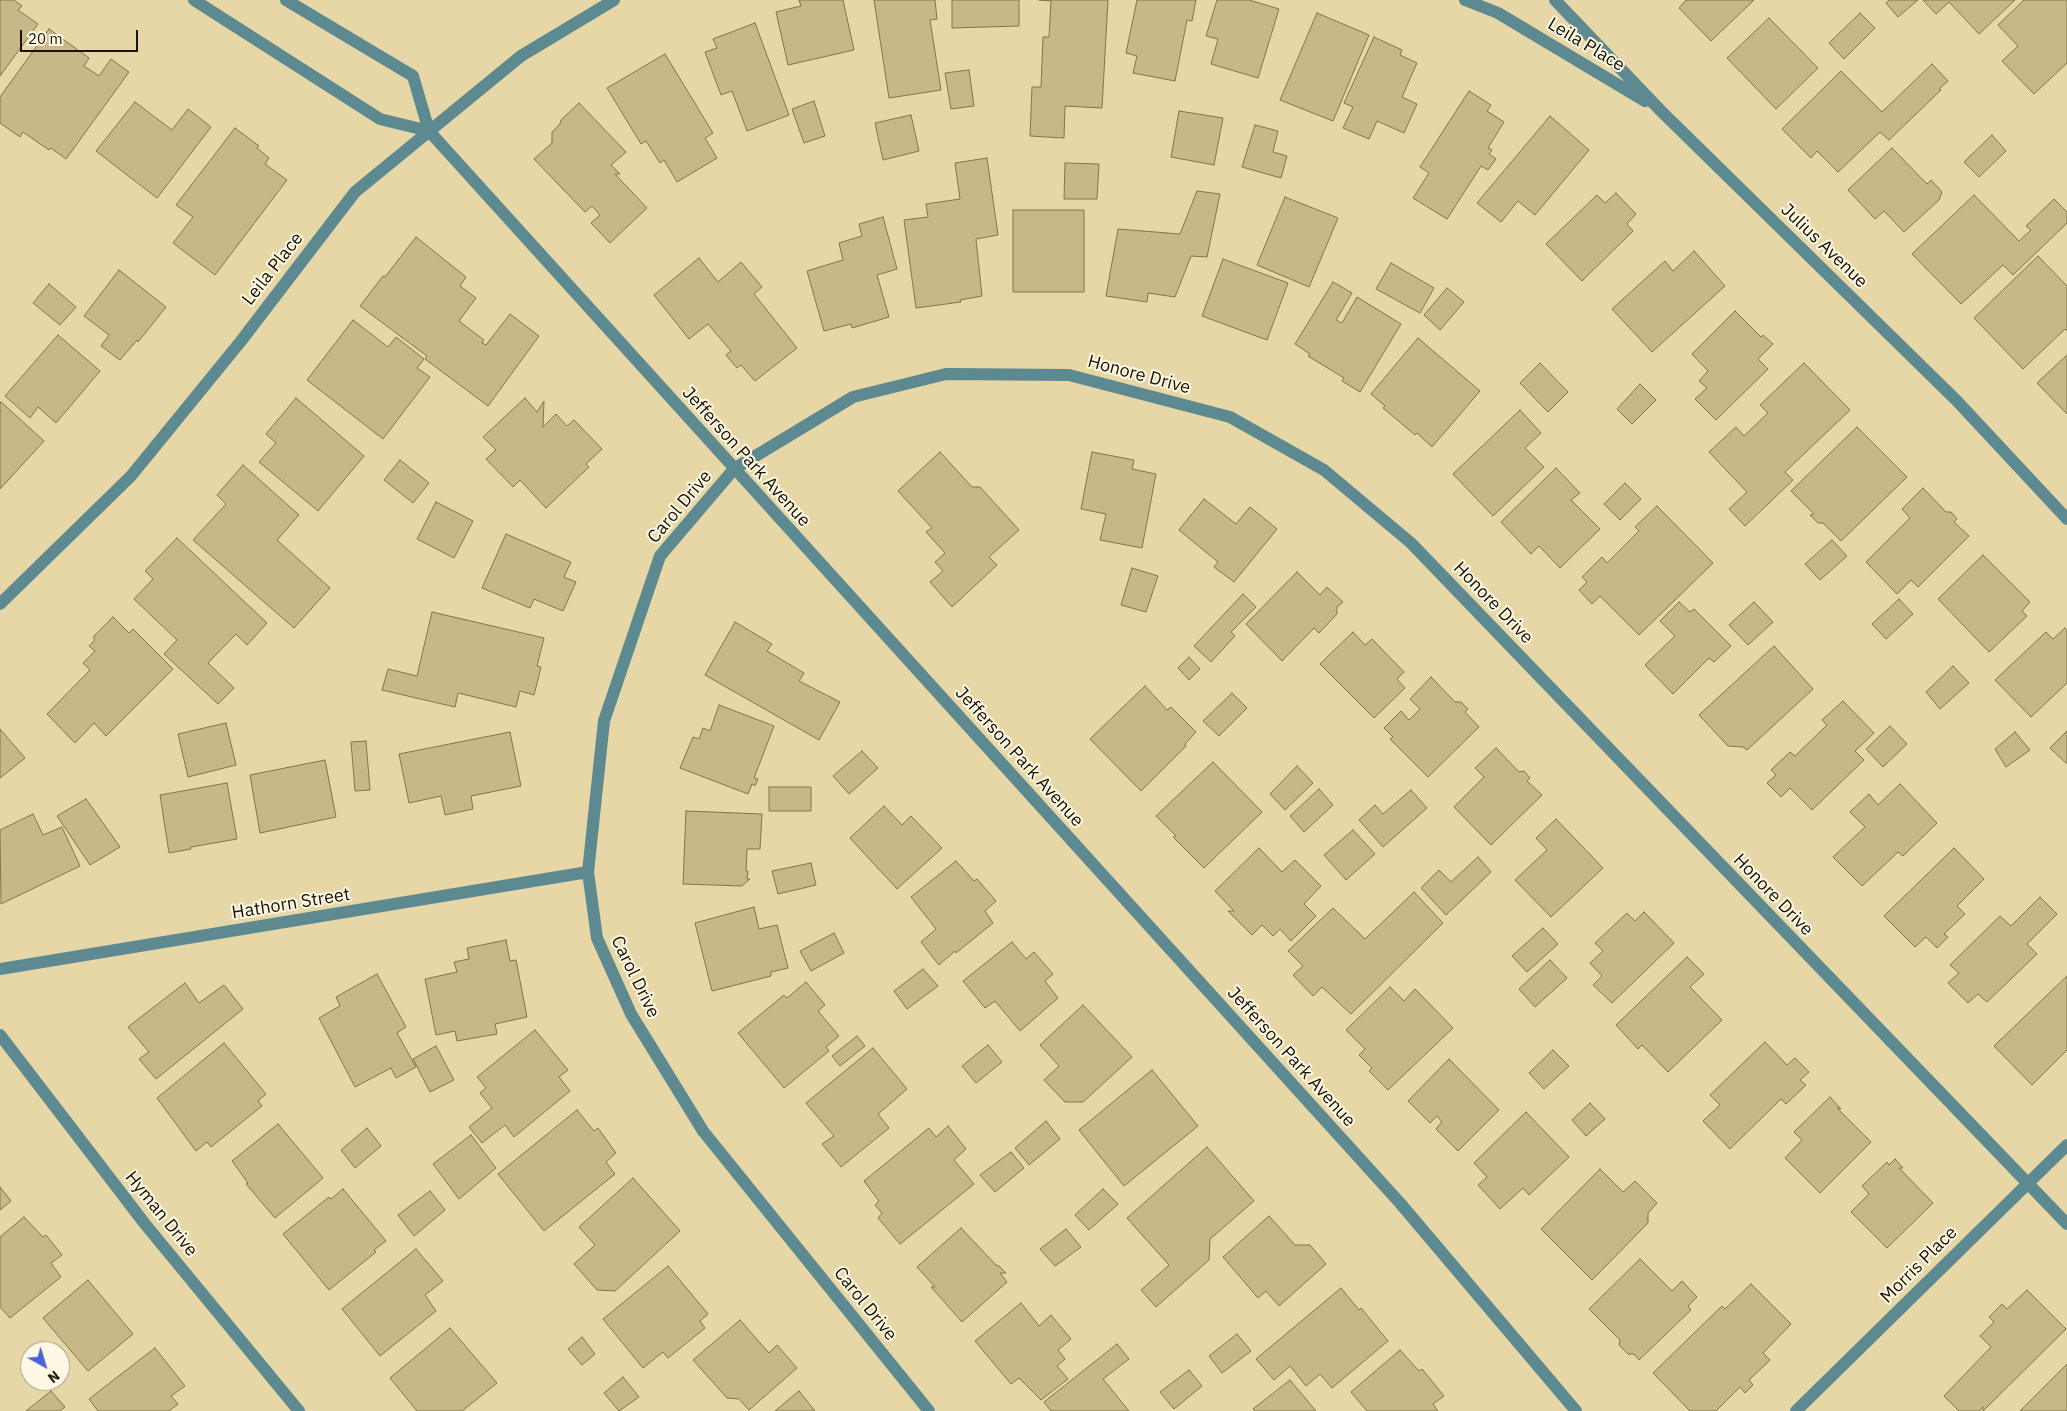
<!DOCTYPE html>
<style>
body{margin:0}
#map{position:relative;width:2067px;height:1411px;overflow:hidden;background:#e7d6a6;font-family:"IBM Plex Sans",sans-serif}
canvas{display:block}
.north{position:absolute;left:20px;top:1341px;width:50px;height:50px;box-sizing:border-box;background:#fef8e5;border:1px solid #a29c8a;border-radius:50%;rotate:141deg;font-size:14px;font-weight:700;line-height:20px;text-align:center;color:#181202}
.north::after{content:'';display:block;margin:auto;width:18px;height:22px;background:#4c63d7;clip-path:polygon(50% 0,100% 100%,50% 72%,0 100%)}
.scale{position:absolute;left:20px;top:30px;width:118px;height:22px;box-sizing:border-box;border:2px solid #181202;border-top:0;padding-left:6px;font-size:15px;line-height:18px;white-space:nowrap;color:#181202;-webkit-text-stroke:4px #fef8e5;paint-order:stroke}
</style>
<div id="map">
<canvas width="2067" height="1411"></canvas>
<div class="north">N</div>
<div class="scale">20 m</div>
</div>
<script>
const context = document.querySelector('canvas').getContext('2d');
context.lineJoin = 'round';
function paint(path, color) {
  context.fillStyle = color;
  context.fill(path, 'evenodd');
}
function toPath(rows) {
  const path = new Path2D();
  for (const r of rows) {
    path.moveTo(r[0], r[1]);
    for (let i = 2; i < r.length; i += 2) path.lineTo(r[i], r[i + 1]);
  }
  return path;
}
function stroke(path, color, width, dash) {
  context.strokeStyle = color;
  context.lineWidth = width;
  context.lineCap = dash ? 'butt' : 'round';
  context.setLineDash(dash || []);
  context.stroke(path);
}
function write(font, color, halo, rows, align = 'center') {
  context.font = font + ' "IBM Plex Sans",sans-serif';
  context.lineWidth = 4;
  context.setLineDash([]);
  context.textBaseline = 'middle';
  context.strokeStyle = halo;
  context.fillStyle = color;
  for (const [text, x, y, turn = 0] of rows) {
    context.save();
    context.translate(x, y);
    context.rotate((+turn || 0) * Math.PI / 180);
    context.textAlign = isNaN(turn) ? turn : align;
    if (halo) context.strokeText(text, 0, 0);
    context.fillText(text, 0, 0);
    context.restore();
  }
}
const building = toPath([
 [0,0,14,0,22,6,18,10,38,24,0,76,0,0],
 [799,0,843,0,854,50,788,65,776,12,801,6,799,0],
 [874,0,935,0,937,19,930,20,941,90,889,98,874,0],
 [952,0,1019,0,1019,26,952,28,952,0],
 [1039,0,1108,0,1102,108,1065,106,1064,138,1030,136,1032,87,1041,87,1043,37,1049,37,1051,1,1039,0],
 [1137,0,1196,0,1192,21,1187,20,1175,81,1133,73,1137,56,1126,53,1137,0],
 [1217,0,1249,0,1279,9,1258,78,1211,64,1218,39,1206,36,1217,0],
 [1686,0,1685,0,1754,0,1711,41,1679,8,1686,0],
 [1889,0,1918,0,1898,17,1886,3,1889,0],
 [1923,0,2015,0,1979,34,1949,2,1936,14,1923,0],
 [2024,0,2067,0,2067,63,2034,94,2002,61,2018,46,1998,25,2024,0],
 [1317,13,1369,35,1333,121,1280,100,1317,13],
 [1860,13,1875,28,1844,59,1829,43,1860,13],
 [1769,18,1818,68,1776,109,1727,58,1769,18],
 [755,23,789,115,747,131,732,91,721,95,705,52,717,48,713,39,755,23],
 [49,29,89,58,84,66,99,76,111,59,129,72,66,159,51,148,49,150,23,132,20,137,0,123,0,97,49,29],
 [1374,37,1402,50,1400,55,1417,63,1402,97,1417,104,1404,133,1377,121,1369,139,1343,128,1353,107,1344,103,1374,37],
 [665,54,713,133,705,138,717,158,677,182,664,160,660,163,646,141,641,144,607,88,665,54],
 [1932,64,1948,81,1939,89,1941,90,1889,140,1880,132,1838,172,1817,151,1811,158,1782,129,1841,71,1882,112,1932,64],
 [969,70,974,106,951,109,945,73,969,70],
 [1469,91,1491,105,1487,111,1504,122,1488,148,1492,150,1489,154,1496,159,1488,170,1481,166,1447,219,1413,198,1429,173,1420,167,1469,91],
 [814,101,825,136,804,143,792,109,814,101],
 [135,102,172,130,188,109,211,127,157,198,96,151,135,102],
 [579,103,626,152,611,165,620,174,615,174,647,208,610,243,591,223,600,215,592,206,585,212,534,159,552,143,552,132,560,124,561,120,579,103],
 [1179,111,1223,118,1214,165,1171,157,1179,111],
 [911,115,919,151,883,160,875,123,911,115],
 [1550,116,1589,150,1535,215,1518,201,1501,222,1477,203,1550,116],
 [1255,125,1278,131,1273,152,1287,156,1281,178,1242,167,1255,125],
 [235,128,259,146,257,148,269,158,265,164,287,180,215,275,173,243,193,217,176,205,235,128],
 [1992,135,2006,151,1979,177,1964,162,1992,135],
 [1892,148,1927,184,1931,180,1942,192,1939,200,1904,232,1884,211,1875,219,1848,190,1892,148],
 [987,158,998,235,976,239,982,296,960,300,961,302,916,308,904,220,928,217,926,204,960,199,955,163,987,158],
 [1065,163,1099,164,1097,199,1064,199,1065,163],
 [1197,191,1220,194,1207,257,1191,256,1175,297,1148,293,1147,302,1106,296,1118,229,1180,234,1197,191],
 [1616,193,1636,214,1627,224,1633,231,1582,281,1546,244,1597,195,1605,203,1616,193],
 [1974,195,2019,241,2031,230,2026,226,2054,199,2067,212,2067,223,2013,275,2003,265,1961,304,1912,254,1974,195],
 [1285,197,1338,218,1309,287,1257,265,1285,197],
 [1013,210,1084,210,1084,292,1013,292,1013,210],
 [883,217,897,269,877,275,889,317,852,328,851,324,824,331,807,271,843,260,839,243,862,236,859,224,883,217],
 [416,237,466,277,460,286,476,298,459,321,484,340,482,343,486,345,510,314,539,336,488,406,425,359,427,356,360,306,383,276,385,277,416,237],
 [1694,251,1725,286,1652,352,1612,309,1665,261,1673,271,1694,251],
 [2038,256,2067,286,2067,331,2065,329,2023,369,1974,318,2038,256],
 [699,258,718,282,741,262,762,287,754,294,797,348,755,381,741,365,737,368,726,355,731,351,708,324,689,339,654,295,699,258],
 [1223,259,1288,283,1267,340,1202,316,1223,259],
 [1391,263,1434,288,1420,313,1376,289,1391,263],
 [119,270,166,307,138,342,137,340,120,360,101,346,109,335,84,316,119,270],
 [1333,282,1352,293,1336,320,1342,323,1357,297,1401,324,1360,392,1342,381,1344,378,1308,356,1310,354,1295,344,1333,282],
 [49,284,76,307,60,325,33,303,49,284],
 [1447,288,1464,302,1440,330,1424,315,1447,288],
 [1735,311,1761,337,1763,335,1773,344,1758,359,1768,369,1716,420,1695,399,1707,388,1699,381,1708,371,1692,354,1735,311],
 [353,320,388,347,396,337,424,359,417,368,430,377,383,439,307,380,353,320],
 [58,335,100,371,56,423,38,407,30,418,5,396,58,335],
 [1418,338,1480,391,1432,447,1417,433,1415,435,1383,408,1385,406,1371,394,1418,338],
 [2067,355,2067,414,2037,383,2067,355],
 [1540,363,1568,392,1548,412,1520,383,1540,363],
 [1804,363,1850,410,1785,472,1793,480,1745,526,1729,509,1747,492,1709,452,1736,427,1744,436,1768,413,1760,405,1804,363],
 [1640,384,1656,400,1632,424,1617,409,1640,384],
 [296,398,364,456,318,511,259,462,276,443,266,434,296,398],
 [525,398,537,412,544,401,543,427,556,414,567,426,574,420,602,449,586,464,589,467,546,508,520,480,513,487,486,459,496,450,483,437,525,398],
 [1,402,44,441,0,489,0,403,1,402],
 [1520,410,1541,433,1525,448,1544,467,1493,516,1453,474,1520,410],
 [1857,427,1907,477,1841,541,1823,523,1818,523,1810,515,1814,514,1791,491,1857,427],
 [940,452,972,487,980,487,1019,530,989,557,997,565,952,607,930,582,943,571,935,562,945,553,926,532,932,528,898,491,940,452],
 [1092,452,1134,460,1132,469,1156,474,1142,548,1100,540,1106,514,1081,509,1092,452],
 [400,460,429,483,413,503,384,480,400,460],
 [243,465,299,515,277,540,330,588,294,628,193,540,226,504,217,495,243,465],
 [1556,468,1580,493,1571,500,1600,529,1560,568,1539,546,1531,554,1501,522,1556,468],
 [1625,483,1641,499,1620,520,1604,504,1625,483],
 [1923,488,1946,512,1951,512,1957,519,1954,522,1969,536,1918,587,1911,580,1897,594,1866,562,1910,518,1902,509,1923,488],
 [1204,499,1236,524,1250,507,1277,529,1234,582,1214,567,1218,562,1179,530,1204,499],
 [436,502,473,521,454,558,417,539,436,502],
 [1657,506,1713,563,1639,635,1600,596,1592,604,1579,590,1587,582,1582,577,1602,557,1607,563,1639,531,1635,527,1657,506],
 [506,534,571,562,564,577,576,582,563,611,534,599,530,608,482,588,506,534],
 [177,538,267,623,247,645,236,634,208,663,234,688,218,704,164,654,177,640,134,599,153,579,145,571,177,538],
 [1832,540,1847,556,1820,580,1805,564,1832,540],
 [1983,555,2030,602,2022,611,2027,616,1989,652,1938,599,1983,555],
 [1132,568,1158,576,1146,612,1121,605,1132,568],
 [1297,572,1320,595,1327,587,1343,602,1337,607,1337,614,1319,633,1314,628,1282,661,1246,624,1297,572],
 [1243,594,1256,607,1231,632,1235,636,1211,662,1194,646,1243,594],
 [1899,599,1913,614,1886,639,1872,624,1899,599],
 [1679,602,1690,612,1694,609,1731,646,1714,662,1709,658,1673,694,1645,665,1675,636,1660,621,1679,602],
 [1754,602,1773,622,1748,645,1729,625,1754,602],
 [432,612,544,638,537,666,541,667,534,695,520,691,516,707,458,693,455,707,382,690,388,669,417,676,432,612],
 [113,617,129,633,133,629,173,669,106,736,94,723,75,743,47,714,90,670,83,663,95,651,89,646,94,641,94,636,113,617],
 [735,622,772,644,767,651,804,673,799,681,840,702,819,740,705,675,735,622],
 [2065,628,2067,631,2067,683,2031,717,1995,680,2046,632,2053,639,2065,628],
 [1353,632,1365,645,1372,639,1404,672,1397,679,1405,688,1374,718,1320,664,1353,632],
 [1774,646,1813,689,1747,750,1743,747,1728,746,1699,715,1774,646],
 [1189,657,1200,669,1189,680,1178,668,1189,657],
 [1953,666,1969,683,1940,709,1926,692,1953,666],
 [1431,677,1455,702,1461,702,1468,709,1465,712,1479,727,1428,777,1390,739,1393,737,1384,728,1401,711,1409,720,1420,709,1410,699,1431,677],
 [1145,686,1167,710,1171,707,1196,732,1185,744,1186,746,1141,791,1090,739,1145,686],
 [1232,693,1247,708,1219,736,1203,721,1232,693],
 [1843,701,1874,733,1855,751,1864,760,1812,810,1790,788,1781,797,1767,783,1776,775,1771,770,1790,752,1795,756,1827,725,1822,720,1843,701],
 [719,705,774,726,754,778,758,779,755,786,752,784,748,794,680,768,693,737,699,739,703,728,710,731,719,705],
 [226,723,236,765,188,777,178,734,226,723],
 [1890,726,1907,744,1883,767,1866,749,1890,726],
 [0,729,25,758,0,778,0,729],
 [2067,731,2067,764,2050,748,2067,731],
 [510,732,521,786,471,796,473,809,445,815,441,796,409,803,399,754,510,732],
 [2015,732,2030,750,2006,767,1995,749,2015,732],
 [366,741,370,790,355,791,351,742,366,741],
 [1496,748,1519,772,1524,771,1530,778,1527,781,1542,795,1491,845,1454,807,1484,777,1475,768,1496,748],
 [862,751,878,768,849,794,833,776,862,751],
 [325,760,336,817,260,833,250,775,325,760],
 [1213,762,1262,812,1204,868,1173,837,1176,836,1156,816,1213,762],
 [1297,766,1313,783,1285,810,1270,794,1297,766],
 [227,783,237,839,191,847,191,849,169,853,160,795,227,783],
 [1900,784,1937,823,1903,856,1898,852,1862,886,1833,857,1865,827,1850,812,1869,794,1878,805,1900,784],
 [769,787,811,787,811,811,769,811,769,787],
 [1319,789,1333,805,1304,832,1290,816,1319,789],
 [1411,790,1427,808,1383,847,1359,820,1375,805,1383,814,1411,790],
 [86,799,120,847,90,865,57,816,86,799],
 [884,806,902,825,911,816,942,848,897,889,850,838,884,806],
 [686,811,762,814,760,849,747,849,746,871,748,871,747,879,750,879,742,886,683,884,686,811],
 [33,814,43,835,62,827,80,866,1,904,0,830,33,814],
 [1556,819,1603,868,1551,917,1515,880,1547,850,1536,838,1556,819],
 [1353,830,1375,854,1346,880,1324,855,1353,830],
 [1259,848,1282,872,1295,860,1321,886,1304,904,1316,916,1291,941,1280,929,1273,936,1262,925,1252,935,1228,911,1234,911,1215,891,1259,848],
 [1954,848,1984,879,1957,906,1965,914,1944,934,1948,937,1937,948,1926,937,1915,947,1884,916,1954,848],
 [1478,857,1491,872,1446,915,1421,888,1439,870,1451,882,1478,857],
 [956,861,974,881,977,879,996,901,985,911,993,923,956,953,955,951,939,965,921,942,936,929,911,897,956,861],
 [811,863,816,885,778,894,772,871,811,863],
 [1414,892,1443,923,1351,1014,1322,987,1313,996,1293,975,1303,966,1288,951,1333,908,1365,939,1414,892],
 [2040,897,2057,914,2027,944,2037,954,1987,1002,1978,994,1968,1003,1948,983,1959,973,1950,965,2000,916,2011,926,2040,897],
 [754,907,759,929,777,925,788,968,771,972,771,976,712,991,695,923,754,907],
 [1644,912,1674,943,1612,1003,1593,985,1602,976,1590,963,1603,951,1595,943,1627,913,1635,921,1644,912],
 [1543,928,1558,944,1527,972,1512,956,1543,928],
 [834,933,844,953,811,971,800,951,834,933],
 [506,940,510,961,516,960,527,1017,495,1024,497,1034,457,1041,455,1031,436,1035,425,979,457,972,454,962,469,959,467,948,506,940],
 [1012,942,1026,959,1034,952,1053,974,1045,981,1058,998,1020,1031,995,1001,985,1008,963,981,1012,942],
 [1687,957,1704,974,1690,987,1722,1020,1668,1072,1642,1045,1638,1049,1616,1025,1687,957],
 [1550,960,1567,978,1535,1007,1519,989,1550,960],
 [923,969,938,986,907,1009,894,991,923,969],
 [377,974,406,1027,397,1033,416,1067,396,1078,391,1068,355,1087,319,1018,340,1006,336,997,377,974],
 [2067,976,2067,1050,2032,1085,1994,1046,2067,976],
 [806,982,825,1005,818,1011,839,1036,826,1047,829,1051,784,1088,738,1033,784,995,787,998,806,982],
 [185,983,199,1003,224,985,243,1009,156,1079,139,1059,149,1052,128,1027,185,983],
 [1390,987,1404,1001,1415,989,1453,1028,1388,1090,1369,1071,1372,1068,1359,1055,1365,1049,1346,1030,1390,987],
 [1083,1005,1132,1057,1083,1102,1065,1102,1044,1080,1059,1066,1040,1045,1083,1005],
 [535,1030,568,1070,559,1077,570,1091,514,1137,505,1125,482,1143,469,1127,492,1108,480,1093,486,1088,477,1077,535,1030],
 [857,1036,865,1046,840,1066,832,1056,857,1036],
 [1765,1042,1787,1065,1795,1058,1809,1072,1800,1080,1806,1085,1786,1104,1781,1099,1730,1149,1703,1121,1720,1105,1710,1095,1765,1042],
 [224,1043,266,1094,258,1101,262,1106,211,1147,207,1142,196,1151,157,1098,224,1043],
 [988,1045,1002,1062,976,1083,962,1066,988,1045],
 [436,1046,454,1080,430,1092,413,1059,436,1046],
 [873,1048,907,1089,878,1114,889,1128,841,1167,822,1144,834,1136,806,1103,873,1048],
 [1553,1050,1569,1066,1544,1089,1529,1073,1553,1050],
 [1449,1059,1499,1110,1458,1151,1436,1129,1442,1122,1437,1116,1430,1123,1408,1101,1449,1059],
 [1152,1070,1198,1126,1124,1186,1079,1130,1152,1070],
 [1830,1097,1841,1109,1837,1108,1871,1142,1820,1193,1785,1158,1802,1140,1794,1132,1830,1097],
 [1590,1103,1605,1119,1586,1136,1572,1120,1590,1103],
 [577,1110,594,1131,598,1128,616,1153,606,1162,615,1174,544,1231,498,1174,577,1110],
 [1526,1112,1569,1157,1529,1195,1523,1188,1500,1209,1478,1185,1487,1177,1474,1163,1526,1112],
 [1046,1121,1060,1139,1029,1165,1015,1148,1046,1121],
 [278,1124,323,1178,275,1218,246,1184,248,1183,232,1161,278,1124],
 [948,1126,966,1149,954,1160,974,1184,900,1244,878,1218,882,1213,875,1205,879,1201,864,1181,929,1128,936,1137,948,1126],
 [367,1128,381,1146,355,1168,341,1150,367,1128],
 [471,1135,496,1168,459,1199,433,1164,471,1135],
 [1207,1147,1254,1201,1210,1239,1209,1260,1156,1307,1141,1290,1169,1265,1127,1218,1207,1147],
 [1011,1152,1024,1168,995,1192,980,1175,1011,1152],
 [1895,1159,1903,1168,1899,1168,1933,1203,1887,1248,1851,1212,1869,1194,1862,1186,1887,1162,1889,1165,1895,1159],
 [1600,1169,1623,1192,1635,1181,1657,1203,1648,1213,1648,1223,1592,1280,1541,1229,1600,1169],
 [633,1178,680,1231,615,1291,597,1290,574,1264,595,1245,579,1227,633,1178],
 [0,1187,11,1201,0,1210,0,1187],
 [343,1189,386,1241,374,1250,376,1252,329,1290,283,1234,329,1197,331,1199,343,1189],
 [1103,1189,1118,1204,1089,1230,1075,1215,1103,1189],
 [430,1191,445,1210,414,1236,398,1215,430,1191],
 [1269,1216,1295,1245,1310,1245,1326,1264,1279,1306,1266,1291,1258,1298,1223,1257,1269,1216],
 [24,1217,43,1237,46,1235,62,1255,51,1263,61,1277,10,1318,0,1307,0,1237,24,1217],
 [961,1228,996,1265,999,1266,1006,1273,1000,1273,1007,1282,962,1322,931,1287,935,1287,917,1267,961,1228],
 [1066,1229,1081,1247,1055,1266,1040,1249,1066,1229],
 [416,1249,443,1281,425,1295,436,1311,380,1356,342,1309,416,1249],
 [1640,1259,1672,1291,1682,1281,1697,1297,1688,1306,1691,1310,1639,1360,1634,1354,1628,1354,1619,1345,1620,1340,1589,1309,1640,1259],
 [668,1266,708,1314,700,1321,705,1328,668,1358,663,1352,643,1368,603,1319,668,1266],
 [88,1280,133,1334,88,1371,43,1318,88,1280],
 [1751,1284,1791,1324,1763,1353,1770,1360,1749,1380,1753,1385,1745,1393,1740,1387,1716,1411,1690,1411,1653,1373,1722,1306,1725,1309,1751,1284],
 [1341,1288,1359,1310,1361,1308,1388,1341,1332,1388,1320,1374,1306,1386,1290,1366,1274,1380,1256,1359,1341,1288],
 [2027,1290,2066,1329,1983,1411,1983,1407,1979,1411,1959,1411,1944,1396,1991,1347,1980,1336,1994,1322,1989,1317,2002,1304,2007,1309,2027,1290],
 [1021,1303,1039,1326,1051,1315,1071,1339,1058,1350,1065,1359,1057,1366,1068,1379,1041,1400,1019,1378,1011,1384,975,1341,1021,1303],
 [740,1320,769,1353,777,1345,797,1368,749,1410,739,1399,727,1398,693,1360,740,1320],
 [450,1328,497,1383,462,1411,417,1411,390,1378,450,1328],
 [1237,1334,1251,1351,1222,1373,1209,1356,1237,1334],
 [582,1337,595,1354,582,1365,568,1349,582,1337],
 [1117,1344,1129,1359,1103,1379,1129,1411,1051,1411,1044,1402,1117,1344],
 [155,1348,185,1386,171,1396,178,1404,169,1411,98,1411,89,1399,155,1348],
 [1400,1350,1419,1371,1422,1369,1444,1396,1433,1404,1438,1411,1367,1411,1351,1392,1400,1350],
 [2067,1364,2067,1411,2020,1411,2067,1364],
 [1189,1370,1202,1386,1174,1409,1160,1392,1189,1370],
 [623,1377,639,1397,619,1411,604,1393,623,1377],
 [1290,1380,1316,1411,1255,1411,1253,1409,1290,1380],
 [51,1391,65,1407,60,1411,26,1411,51,1391],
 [799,1391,815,1411,775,1411,799,1391]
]);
paint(building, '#c8b788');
stroke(building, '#847448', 1);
stroke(toPath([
 [194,0,380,119,429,131],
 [286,0,413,76,429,131,1400,1203,1576,1411],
 [1465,0,1498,13,1645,101],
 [1555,0,1661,111,1957,401,2067,519],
 [0,604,131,476,241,341,355,192,521,56,614,0],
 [0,969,588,872],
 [0,1035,145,1224,299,1411],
 [929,1411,703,1131,631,1014,597,938,588,872,604,721,660,556,734,469,853,397,946,374,1069,375,1230,417,1324,470,1411,543,2067,1224],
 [1796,1411,2067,1145]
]), '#5d8991', 12);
write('18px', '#181202', '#fef8e5', [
 ["Leila Place",1586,45,31],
 ["Julius Avenue",1824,246,44],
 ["Leila Place",273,269,-52],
 ["Honore Drive",1139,375,15],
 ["Jefferson Park Avenue",746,457,48],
 ["Carol Drive",680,507,-50],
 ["Honore Drive",1493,603,46],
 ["Jefferson Park Avenue",1019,757,48],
 ["Honore Drive",1773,895,46],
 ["Hathorn Street",291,904,-9],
 ["Carol Drive",635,977,64],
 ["Jefferson Park Avenue",1291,1057,48],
 ["Hyman Drive",161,1214,51],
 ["Morris Place",1919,1265,-45],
 ["Carol Drive",865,1304,51]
]);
</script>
